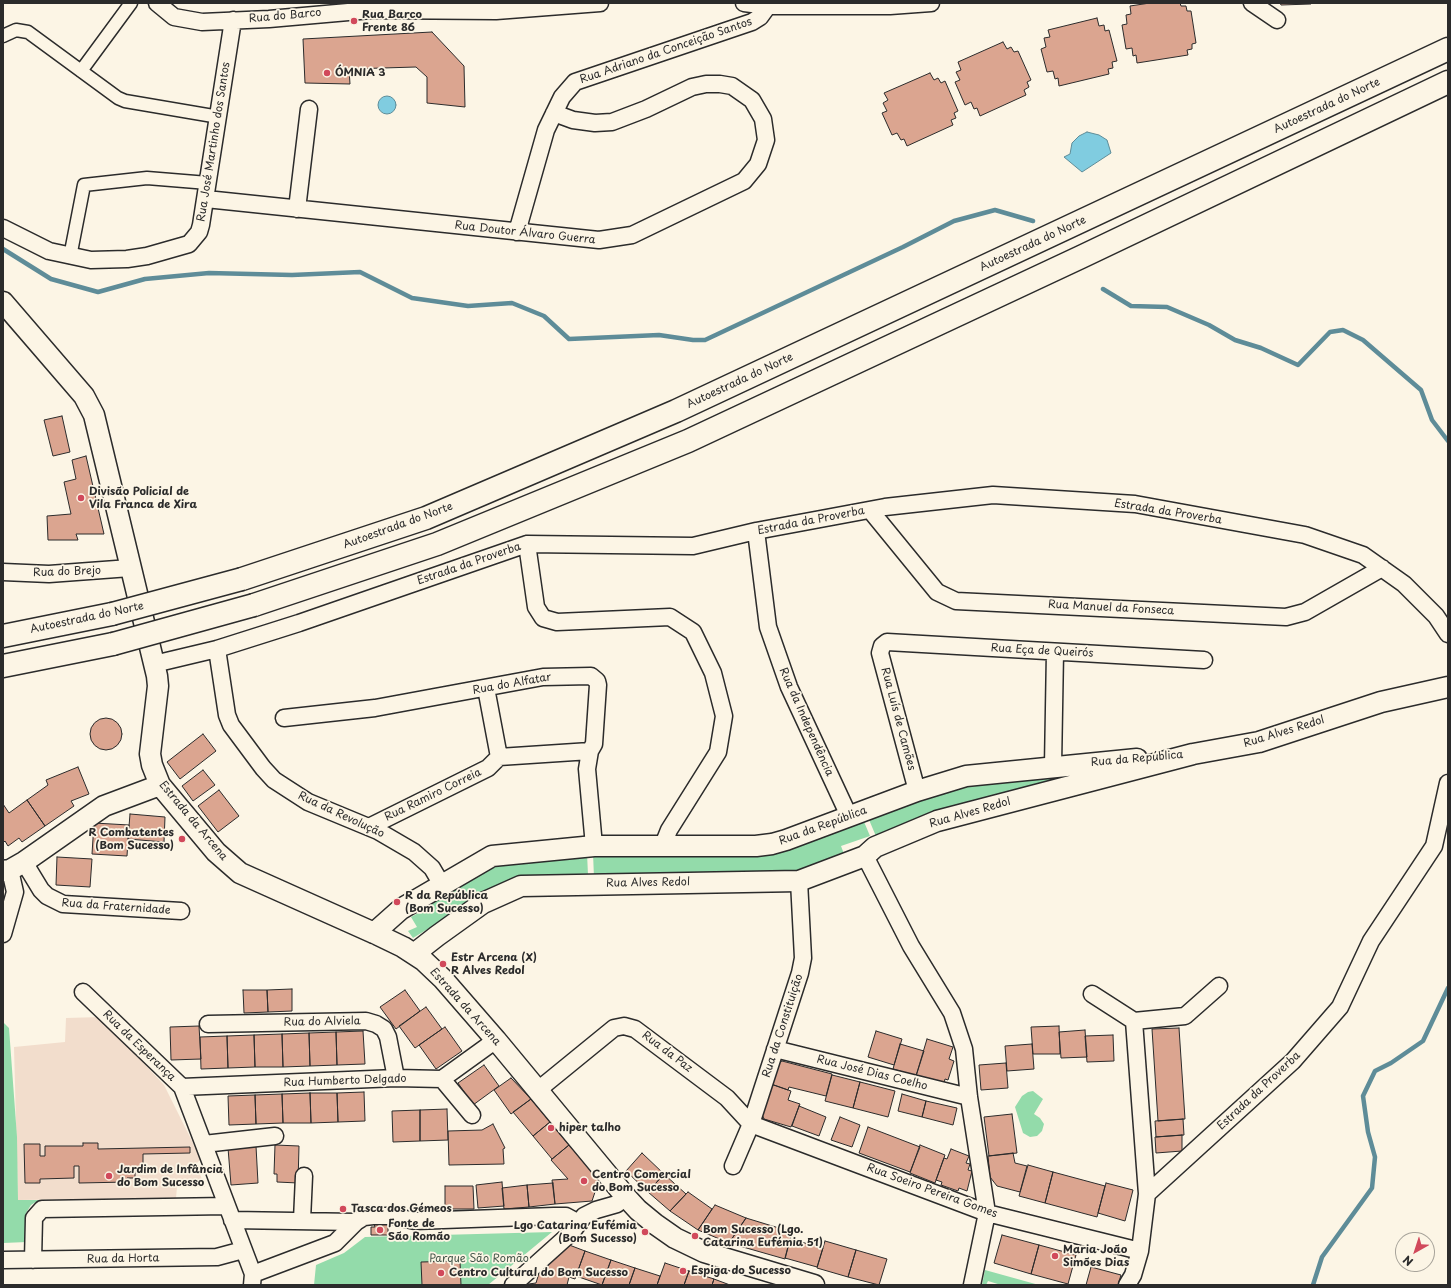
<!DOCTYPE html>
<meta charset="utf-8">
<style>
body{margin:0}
#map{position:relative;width:1451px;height:1288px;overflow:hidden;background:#fcf5e5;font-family:"Playpen Sans",sans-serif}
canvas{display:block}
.frame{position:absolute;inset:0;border:4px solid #2b2b2b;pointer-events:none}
.north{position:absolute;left:1395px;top:1232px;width:40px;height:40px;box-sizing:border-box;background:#fcf5e5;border:1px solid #a8a49b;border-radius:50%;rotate:219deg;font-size:11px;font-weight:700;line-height:16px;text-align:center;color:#2b2b2b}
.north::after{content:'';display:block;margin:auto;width:14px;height:18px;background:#d1495b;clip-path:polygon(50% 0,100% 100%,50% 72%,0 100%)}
</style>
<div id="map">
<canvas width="1451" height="1288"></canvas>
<div class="frame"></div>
<div class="north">N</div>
</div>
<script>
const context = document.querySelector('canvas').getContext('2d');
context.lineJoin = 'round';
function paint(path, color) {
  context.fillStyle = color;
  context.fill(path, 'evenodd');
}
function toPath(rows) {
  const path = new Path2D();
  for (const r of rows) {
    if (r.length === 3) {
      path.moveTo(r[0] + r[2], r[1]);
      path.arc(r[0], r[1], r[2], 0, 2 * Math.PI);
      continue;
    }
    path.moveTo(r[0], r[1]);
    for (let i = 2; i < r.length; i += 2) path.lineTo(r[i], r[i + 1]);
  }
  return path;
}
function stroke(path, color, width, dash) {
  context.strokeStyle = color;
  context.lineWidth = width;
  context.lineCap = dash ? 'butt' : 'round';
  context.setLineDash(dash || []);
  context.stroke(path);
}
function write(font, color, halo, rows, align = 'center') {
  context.font = font + ' "Playpen Sans",sans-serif';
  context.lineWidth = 3.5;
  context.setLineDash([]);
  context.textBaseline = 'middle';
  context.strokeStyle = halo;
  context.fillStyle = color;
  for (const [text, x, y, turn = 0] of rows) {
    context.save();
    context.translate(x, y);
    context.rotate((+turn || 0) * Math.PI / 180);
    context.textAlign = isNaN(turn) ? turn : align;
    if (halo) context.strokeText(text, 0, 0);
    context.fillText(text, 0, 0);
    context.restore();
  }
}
paint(toPath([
 [101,1017,164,1085,201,1159,196,1164,205,1187,177,1187,176,1198,18,1200,14,1047,65,1042,66,1018]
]), '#f2ddcc');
paint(toPath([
 [1072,769,1073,780,878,841,867,815,973,780],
 [862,817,870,836,841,846,844,854,782,877,594,878,593,853,760,851],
 [587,853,588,875,462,908,413,938,408,931,417,927,411,917,422,911,420,905,483,866],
 [3,1022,9,1028,17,1137,18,1200,39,1200,31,1205,26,1213,27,1242,3,1243],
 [1033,1091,1043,1099,1034,1114,1040,1118,1044,1124,1042,1131,1037,1136,1030,1137,1023,1133,1015,1107,1022,1096,1028,1092],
 [552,1232,488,1285,314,1285,316,1265,344,1253,365,1237],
 [985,1270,1039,1285,1001,1285,988,1281,986,1285,982,1285]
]), '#93dbaa');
const water = toPath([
 [387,105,9],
 [1087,132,1099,135,1107,140,1111,153,1082,172,1064,157,1070,154,1072,143,1079,136,1087,132]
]);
paint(water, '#80cce0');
stroke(water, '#5e8c98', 1);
stroke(toPath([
 [3,249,51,279,98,292,145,279,209,273,292,275,360,272,412,298,468,306,512,303,544,316,569,339,659,335,693,340,705,340,903,247,954,221,995,210,1033,221],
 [1103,289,1131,306,1167,307,1209,325,1235,340,1261,348,1298,365,1330,332,1343,330,1363,340,1421,390,1432,420,1448,441],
 [1313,1285,1322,1257,1372,1188,1375,1157,1368,1132,1363,1096,1375,1071,1391,1063,1423,1041,1448,988]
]), '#5e8c98', 4.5);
const building = toPath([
 [1150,3,1180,3,1181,6,1186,6,1187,11,1191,11,1196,43,1192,44,1192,49,1187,50,1188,55,1137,63,1136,55,1133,56,1132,48,1126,49,1122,25,1127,24,1126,15,1131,14,1130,6,1150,3],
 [1280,3,1311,3,1311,4,1281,5,1280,3],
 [1097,18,1099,26,1104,25,1105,31,1109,30,1117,61,1112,62,1113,68,1108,69,1109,74,1059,86,1058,78,1055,79,1053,71,1047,72,1041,49,1046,47,1044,38,1050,37,1048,30,1097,18],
 [432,32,464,66,465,107,427,103,427,77,416,67,349,69,350,84,305,83,303,39,432,32],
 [1003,42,1007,49,1011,47,1014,52,1018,51,1031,80,1027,82,1029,87,1024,90,1026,95,980,116,977,108,974,109,971,102,965,105,955,82,960,80,956,72,961,70,958,62,1003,42],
 [930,73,934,80,938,78,941,83,945,81,958,111,954,113,956,118,951,120,953,125,907,146,904,139,901,140,897,133,892,135,882,113,887,111,883,103,888,100,884,93,930,73],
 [62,416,70,452,53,456,44,420,62,416],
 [86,456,104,534,76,534,78,540,48,540,47,516,71,514,64,482,76,479,72,460,86,456],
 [106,734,16],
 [203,734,216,751,180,779,167,762,203,734],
 [78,767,89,794,71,801,74,806,45,826,27,800,48,785,46,780,78,767],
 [203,770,215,785,193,801,182,786,203,770],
 [219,790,239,816,218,832,198,806,219,790],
 [27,800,45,826,22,842,19,838,8,846,5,841,3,843,3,804,9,813,27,800],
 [130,814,165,817,164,842,128,839,130,814],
 [94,823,129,825,127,856,92,854,94,823],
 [57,857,92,859,90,887,56,885,57,857],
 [292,989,292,1011,268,1012,267,990,292,989],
 [243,990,267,990,268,1012,244,1013,243,990],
 [405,990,420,1011,396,1029,380,1007,405,990],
 [426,1007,442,1029,415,1048,399,1026,426,1007],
 [199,1026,201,1059,171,1060,170,1027,199,1026],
 [1059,1026,1060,1054,1033,1054,1031,1027,1059,1026],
 [445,1027,462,1051,436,1069,419,1045,445,1027],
 [1179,1028,1185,1119,1158,1121,1152,1029,1179,1028],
 [1085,1030,1087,1057,1061,1058,1059,1032,1085,1030],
 [363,1031,365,1064,337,1065,336,1032,363,1031],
 [876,1031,902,1039,894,1065,868,1057,876,1031],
 [336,1032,337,1065,310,1066,309,1033,336,1032],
 [309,1033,310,1066,283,1067,282,1034,309,1033],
 [282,1034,283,1067,255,1067,254,1035,282,1034],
 [254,1035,255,1067,228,1068,227,1036,254,1035],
 [1113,1035,1114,1061,1087,1062,1085,1036,1113,1035],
 [227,1036,228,1068,201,1069,200,1037,227,1036],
 [927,1039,953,1047,949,1059,954,1061,948,1080,945,1079,944,1083,916,1076,927,1039],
 [900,1044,924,1051,916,1076,893,1069,900,1044],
 [1032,1044,1034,1069,1007,1071,1005,1046,1032,1044],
 [782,1061,832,1074,826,1096,789,1087,788,1090,768,1083,775,1065,782,1061],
 [1006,1063,1008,1088,981,1090,979,1065,1006,1063],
 [484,1065,499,1086,473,1105,458,1083,484,1065],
 [832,1075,860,1082,853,1108,825,1101,832,1075],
 [511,1078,531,1099,511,1114,494,1090,511,1078],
 [860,1082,895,1091,888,1117,853,1108,860,1082],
 [768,1083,791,1091,788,1100,800,1104,791,1127,764,1119,758,1105,768,1083],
 [364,1092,365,1121,338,1122,337,1093,364,1092],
 [310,1093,311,1123,283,1123,282,1094,310,1093],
 [310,1093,337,1093,338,1122,311,1123,310,1093],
 [282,1094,283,1123,256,1124,255,1095,282,1094],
 [902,1094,926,1101,922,1117,898,1111,902,1094],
 [255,1095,256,1124,229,1125,228,1096,255,1095],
 [531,1099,550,1122,533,1136,513,1112,531,1099],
 [926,1101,957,1108,953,1125,922,1117,926,1101],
 [799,1106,826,1117,819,1136,792,1126,799,1106],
 [447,1109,448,1140,420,1141,420,1110,447,1109],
 [420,1110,420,1141,393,1142,392,1111,420,1110],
 [1012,1114,1017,1153,989,1156,984,1117,1012,1114],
 [840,1117,860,1125,852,1147,831,1140,840,1117],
 [1183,1119,1184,1135,1156,1137,1155,1121,1183,1119],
 [550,1122,569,1145,552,1159,533,1136,550,1122],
 [493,1124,505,1148,503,1149,504,1164,449,1165,448,1131,482,1130,493,1124],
 [868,1127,920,1147,910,1172,859,1153,868,1127],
 [1182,1135,1182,1151,1156,1153,1155,1137,1182,1135],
 [83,1143,98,1143,98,1149,190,1147,190,1153,143,1154,143,1169,135,1169,135,1178,127,1178,128,1182,79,1183,79,1166,74,1166,74,1178,40,1179,40,1183,25,1183,24,1144,40,1144,40,1156,45,1156,45,1146,83,1146,83,1143],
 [275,1145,299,1146,298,1183,277,1182,277,1174,274,1174,275,1145],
 [569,1145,599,1180,592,1201,555,1204,552,1180,568,1179,551,1160,569,1145],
 [920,1145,945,1155,935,1183,910,1173,920,1145],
 [256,1146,258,1183,231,1185,228,1148,256,1146],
 [951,1149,969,1156,966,1163,970,1164,968,1170,972,1171,967,1191,959,1188,958,1191,941,1185,942,1182,936,1180,944,1158,947,1159,951,1149],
 [642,1153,664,1174,648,1192,626,1171,642,1153],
 [1013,1153,1015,1163,1027,1166,1020,1192,997,1186,990,1177,988,1156,1013,1153],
 [1028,1165,1053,1172,1045,1203,1019,1196,1028,1165],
 [1053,1172,1105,1186,1097,1217,1045,1203,1053,1172],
 [664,1174,686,1194,670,1211,648,1192,664,1174],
 [502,1182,504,1206,478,1208,476,1185,502,1182],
 [553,1183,555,1204,529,1207,527,1185,553,1183],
 [1106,1183,1133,1190,1125,1221,1098,1213,1106,1183],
 [527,1185,529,1207,504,1209,502,1188,527,1185],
 [445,1186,473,1186,474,1209,445,1209,445,1186],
 [688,1192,712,1209,698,1230,670,1211,688,1192],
 [715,1205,746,1218,729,1243,698,1230,715,1205],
 [746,1218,792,1232,785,1259,729,1243,746,1218],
 [388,1223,388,1232,393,1232,393,1235,371,1235,371,1227,375,1227,374,1224,388,1223],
 [1002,1235,1039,1245,1031,1274,994,1263,1002,1235],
 [790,1239,823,1248,817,1267,785,1258,790,1239],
 [825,1241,856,1250,848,1277,817,1268,825,1241],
 [564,1243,585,1251,575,1279,569,1277,567,1285,521,1285,536,1283,542,1263,564,1243],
 [1039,1245,1076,1255,1068,1284,1031,1274,1039,1245],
 [856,1250,887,1259,879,1285,848,1277,856,1250],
 [585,1251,611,1260,602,1285,576,1276,585,1251],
 [611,1260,635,1268,629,1285,602,1285,611,1260],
 [460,1261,461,1285,422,1285,421,1262,460,1261],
 [665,1263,689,1271,684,1285,657,1285,665,1263],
 [1091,1267,1121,1275,1118,1285,1086,1285,1091,1267],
 [635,1268,660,1276,657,1285,629,1285,635,1268],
 [689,1271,714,1279,712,1285,684,1285,689,1271],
 [714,1279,730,1285,712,1285,714,1279]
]);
paint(building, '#dba590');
stroke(building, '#2b2b2b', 1);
const pedestrian = toPath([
 [3,36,16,30,28,32,118,98,125,101,219,117],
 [81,71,131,3],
 [70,257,84,185,147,178,208,183]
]);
const minor = toPath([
 [157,3,174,17,202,22,269,19,371,10,496,11,600,3],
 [744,3,768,6,890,6,931,3],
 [1252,3,1277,20],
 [206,199,599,240,632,235,744,181,758,164,766,140,763,119,752,100,732,86,720,84,706,84,692,87,646,109,612,122,595,123,573,120,554,113],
 [297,209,309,109],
 [3,228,49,251,91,260,127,259,147,256,189,244,199,232,201,225,233,20],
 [517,232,546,130,562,97,575,82,752,22,760,17,768,6],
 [870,510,937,592,956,601,1286,617,1305,612,1382,568],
 [756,531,768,627,789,687,849,816],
 [527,544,536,607,543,618,557,622,670,617,693,632,713,673,724,716,718,752,669,830,663,845],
 [3,572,49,574,130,568],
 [217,649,227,715,231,725,263,768,274,780,308,802,378,831,414,852,432,868,442,885],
 [154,664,217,649,299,623,527,544,693,546,756,531,885,507,993,495,1135,504,1305,535,1363,555,1404,584,1436,616,1448,634],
 [486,688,499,757],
 [284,718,375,708,543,677,591,676,597,681,598,685,594,744,590,751,587,769,594,846],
 [1053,766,1055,652],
 [917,791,880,653,882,646,887,642,1204,660],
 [369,827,488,768,499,757,590,751],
 [865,856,911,946,952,1013,964,1049,969,1097,987,1213,972,1285],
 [24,862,41,890,47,896,63,904,181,911],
 [3,934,15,892,10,870],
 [83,992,182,1087,253,1274,252,1285],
 [1092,994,1134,1021],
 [208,1024,366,1021,376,1024,384,1029,388,1037,396,1078],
 [775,1049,969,1097],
 [442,1079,472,1115],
 [182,1087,396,1078,442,1079,496,1040],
 [538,1090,614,1028,624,1026,635,1029,727,1098,751,1124,987,1213,1140,1251],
 [204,1144,275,1136],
 [733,1166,751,1124,800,973,803,958,799,881],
 [1147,1194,1293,1061,1340,1007,1371,941,1434,846,1448,783],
 [232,1220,356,1222,364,1217,373,1216,392,1216,415,1221,554,1216,566,1216,579,1223],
 [302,1220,304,1176],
 [3,1260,217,1257,243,1250],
 [33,1260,34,1218,42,1209,226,1206],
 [253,1274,335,1243,356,1222],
 [513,1285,572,1232,584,1216,596,1210,617,1204,626,1197],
 [1127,1285,1133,1275,1140,1251,1147,1194,1134,1021,1185,1016,1219,986]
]);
const tertiary = toPath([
 [3,302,84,396,94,415,157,676,158,686,150,754,152,765,160,785,216,852,240,873,374,933,403,947,423,960,443,979,496,1040,626,1197,638,1210,655,1224,675,1238,704,1252,814,1285],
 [3,871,10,870,24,862,104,806,160,785],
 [374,933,401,909,492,856,594,846,756,846,772,844,786,840,917,791,966,776,1137,759],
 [414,954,437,936,483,903,521,886,799,881,865,856,875,847,937,821,1193,754,1259,742,1381,702,1448,687]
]);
const motorway = toPath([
 [242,579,426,518,676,411,1448,49],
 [254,605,437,544,688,441,1081,257,1448,82],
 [3,636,112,614],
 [3,666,113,644]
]);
stroke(pedestrian, '#2b2b2b', 15);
stroke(minor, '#2b2b2b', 19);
stroke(tertiary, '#2b2b2b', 23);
stroke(motorway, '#2b2b2b', 25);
stroke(pedestrian, '#fcf5e5', 12);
stroke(minor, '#fcf5e5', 16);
stroke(tertiary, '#fcf5e5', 20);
stroke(motorway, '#fcf5e5', 22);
const motorwayBridge = toPath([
 [112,614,242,579],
 [113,644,254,605]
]);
stroke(motorwayBridge, '#2b2b2b', 25, []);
stroke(motorwayBridge, '#fcf5e5', 22);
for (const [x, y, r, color] of [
 [354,21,4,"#d1495b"],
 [327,73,4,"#d1495b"],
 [81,498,4,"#d1495b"],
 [182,839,4,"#d1495b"],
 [397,902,4,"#d1495b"],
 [443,964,4,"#d1495b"],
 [551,1128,4,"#d1495b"],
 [109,1176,4,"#d1495b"],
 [584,1181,4,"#d1495b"],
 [343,1209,4,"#d1495b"],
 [380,1230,4,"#d1495b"],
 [645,1232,4,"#d1495b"],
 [695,1236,4,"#d1495b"],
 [1055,1256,4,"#d1495b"],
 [683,1271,4,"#d1495b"],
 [441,1273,4,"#d1495b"]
]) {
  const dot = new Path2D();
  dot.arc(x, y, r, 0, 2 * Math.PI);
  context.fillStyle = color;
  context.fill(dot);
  stroke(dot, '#fcf5e5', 1.5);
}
write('bold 11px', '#2b2b2b', '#fcf5e5', [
 ["Rua Barco",362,15],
 ["Frente 86",362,28],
 ["ÓMNIA 3",335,73],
 ["Divisão Policial de",89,492],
 ["Vila Franca de Xira",89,505],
 ["R Combatentes",174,833,"right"],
 ["(Bom Sucesso)",174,846,"right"],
 ["R da República",405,896],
 ["(Bom Sucesso)",405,909],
 ["Estr Arcena (X)",451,958],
 ["R Alves Redol",451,971],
 ["hiper talho",559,1128],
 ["Jardim de Infância",117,1170],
 ["do Bom Sucesso",117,1183],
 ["Centro Comercial",592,1175],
 ["do Bom Sucesso",592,1188],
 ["Tasca dos Gémeos",351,1209],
 ["Fonte de",388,1224],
 ["São Romão",388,1237],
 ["Lgo Catarina Eufémia",637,1226,"right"],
 ["(Bom Sucesso)",637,1239,"right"],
 ["Bom Sucesso (Lgo.",703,1230],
 ["Catarina Eufémia 51)",703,1243],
 ["Maria João",1063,1250],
 ["Simões Dias",1063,1263],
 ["Espiga do Sucesso",691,1271],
 ["Centro Cultural do Bom Sucesso",449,1273]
], 'left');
write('11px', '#2b2b2b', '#fcf5e5', [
 ["Rua do Barco",285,16,-5],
 ["Rua Adriano da Conceição Santos",666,51,-19],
 ["Autoestrada do Norte",1327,106,-25],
 ["Rua José Martinho dos Santos",214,142,-81],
 ["Rua Doutor Álvaro Guerra",525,233,6],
 ["Autoestrada do Norte",1033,244,-25],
 ["Autoestrada do Norte",740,381,-25],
 ["Estrada da Proverba",1168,512,9],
 ["Estrada da Proverba",811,521,-11],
 ["Autoestrada do Norte",398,526,-20],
 ["Estrada da Proverba",469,564,-19],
 ["Rua do Brejo",67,572,-2],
 ["Rua Manuel da Fonseca",1111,608,3],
 ["Autoestrada do Norte",87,618,-12],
 ["Rua Eça de Queirós",1042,651,3],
 ["Rua do Alfatar",512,684,-10],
 ["Rua Luís de Camões",898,719,75],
 ["Rua da Independência",806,722,66],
 ["Rua Alves Redol",1284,732,-17],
 ["Rua da República",1137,759,-5],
 ["Rua Ramiro Correia",433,795,-26],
 ["Rua Alves Redol",970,813,-16],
 ["Rua da Revolução",341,815,25],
 ["Estrada da Arcena",193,821,50],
 ["Rua da República",823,826,-20],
 ["Rua Alves Redol",648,883,-1],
 ["Rua da Fraternidade",116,907,4],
 ["Estrada da Arcena",465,1007,48],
 ["Rua do Alviela",322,1022,-1],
 ["Rua da Constituição",783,1026,-72],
 ["Rua da Esperança",139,1046,44],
 ["Rua da Paz",667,1052,37],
 ["Rua José Dias Coelho",872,1073,14],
 ["Rua Humberto Delgado",345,1081,-2],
 ["Estrada da Proverba",1259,1091,-43],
 ["Rua Soeiro Pereira Gomes",932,1191,20],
 ["Rua da Horta",123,1259,-1]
]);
write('11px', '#45574b', '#fcf5e5', [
 ["Parque São Romão",479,1259]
]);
</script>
